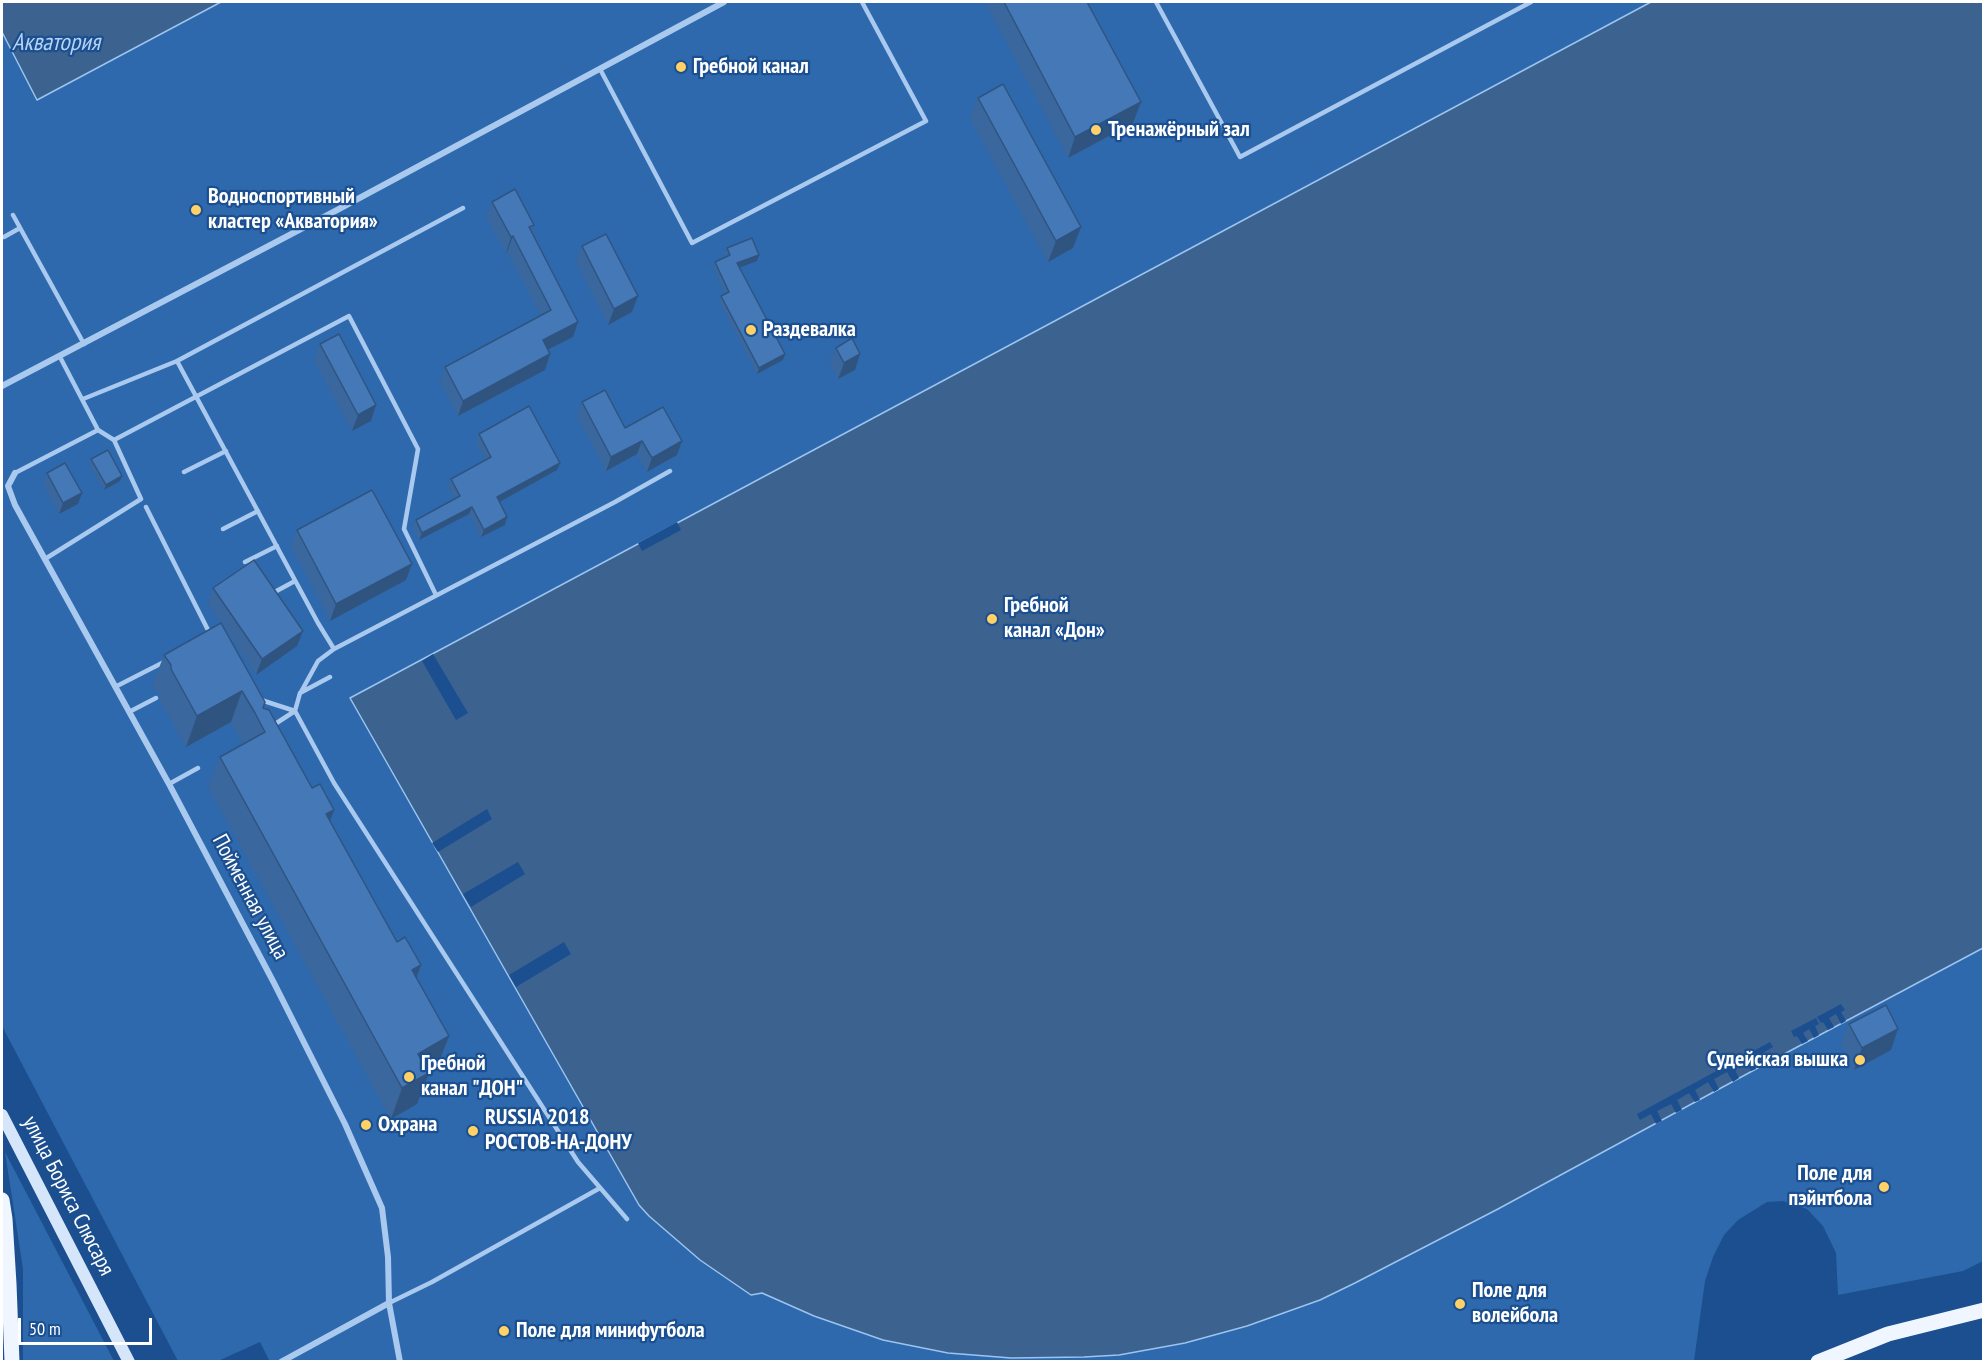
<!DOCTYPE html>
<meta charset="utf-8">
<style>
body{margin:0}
#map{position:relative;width:1985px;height:1363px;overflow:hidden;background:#1b4f8f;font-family:"PT Sans Narrow",sans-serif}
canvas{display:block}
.frame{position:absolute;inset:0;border:3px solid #fff;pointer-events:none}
.scale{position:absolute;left:18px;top:1318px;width:134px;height:27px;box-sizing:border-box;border:3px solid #fff;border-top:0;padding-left:8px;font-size:18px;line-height:21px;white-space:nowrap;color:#fff;-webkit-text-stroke:4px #1b4f8f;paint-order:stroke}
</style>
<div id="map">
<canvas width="1985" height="1363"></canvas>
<div class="frame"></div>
<div class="scale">50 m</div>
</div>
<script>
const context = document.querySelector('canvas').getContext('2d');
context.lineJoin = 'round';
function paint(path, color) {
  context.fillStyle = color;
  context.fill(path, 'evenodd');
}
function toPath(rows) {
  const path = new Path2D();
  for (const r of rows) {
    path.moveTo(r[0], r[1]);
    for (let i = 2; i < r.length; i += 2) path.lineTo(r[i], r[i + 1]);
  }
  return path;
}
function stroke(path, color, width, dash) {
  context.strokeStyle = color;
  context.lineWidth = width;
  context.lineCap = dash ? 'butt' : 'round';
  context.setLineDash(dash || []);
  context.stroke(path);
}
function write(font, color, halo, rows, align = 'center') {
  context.font = font + ' "PT Sans Narrow",sans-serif';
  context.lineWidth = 4.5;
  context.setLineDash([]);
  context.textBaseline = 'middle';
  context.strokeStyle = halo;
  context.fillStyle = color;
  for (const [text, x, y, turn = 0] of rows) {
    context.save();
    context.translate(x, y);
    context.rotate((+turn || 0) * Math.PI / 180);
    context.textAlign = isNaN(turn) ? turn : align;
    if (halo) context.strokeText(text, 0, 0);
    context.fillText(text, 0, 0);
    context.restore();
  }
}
paint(toPath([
 [2,2,1983,2,1983,1261,1963,1271,1838,1295,1836,1253,1823,1226,1807,1209,1783,1201,1767,1202,1738,1220,1724,1235,1713,1257,1705,1281,1694,1361,270,1362,260,1342,218,1361,178,1361,2,1026],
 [5,1152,114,1361,23,1361,23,1269]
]), '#2e69ad');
const water = toPath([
 [2,2,221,2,37,100,2,32,2,2],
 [1651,2,1983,2,1983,948,1756,1069,1498,1209,1355,1283,1320,1300,1247,1326,1185,1343,1119,1355,1084,1357,1011,1358,948,1353,883,1340,814,1316,762,1293,751,1295,700,1260,649,1216,639,1205,350,698,1651,2]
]);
paint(water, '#3c6290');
stroke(water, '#9cc4f0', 1.5);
paint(toPath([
 [677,522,681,530,642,551,638,543],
 [433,654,468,713,456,720,422,661],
 [487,809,492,819,438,852,432,843],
 [518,862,525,874,471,907,463,894],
 [564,942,571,954,516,987,509,975],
 [1841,1004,1845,1010,1841,1012,1846,1021,1841,1024,1836,1014,1829,1018,1834,1027,1828,1030,1823,1022,1821,1023,1817,1017],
 [1816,1018,1819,1024,1815,1026,1819,1035,1814,1038,1809,1029,1803,1033,1808,1041,1802,1044,1797,1036,1794,1037,1791,1031],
 [1770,1042,1773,1047,1752,1059,1756,1069,1751,1071,1746,1062,1734,1068,1739,1078,1733,1082,1727,1072,1714,1079,1719,1089,1714,1092,1708,1082,1695,1090,1700,1100,1695,1102,1689,1093,1677,1100,1682,1110,1676,1113,1671,1104,1657,1111,1662,1121,1656,1124,1651,1114,1640,1120,1637,1114]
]), '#1b4f8f');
stroke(toPath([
 [1156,2,1240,157,1531,2],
 [600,69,692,243,926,121,862,2],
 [13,215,84,344],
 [4,237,20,228],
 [60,357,98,430],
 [177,361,318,623,334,649],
 [83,399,177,361,463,208],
 [114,440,349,316,418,449,404,529,436,595],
 [184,472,226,451],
 [15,473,98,430,114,440,141,499,45,559],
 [146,507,210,634],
 [223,529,258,511],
 [245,562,277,546],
 [271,594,295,581],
 [330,677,300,693,295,711,334,783,578,1162,627,1219],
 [115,687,164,662],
 [301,692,318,661,334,649,615,502,670,471],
 [261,700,295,711],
 [129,712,156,698],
 [272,726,295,711],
 [169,784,198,768],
 [389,1303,432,1282,600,1188]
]), '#a9c9ee', 4.5);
stroke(toPath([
 [2,386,339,209,724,2],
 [15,473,8,486,15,505,169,784,274,983,345,1124,382,1208,388,1257,389,1303,400,1362],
 [281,1362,389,1303]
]), '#a9c9ee', 6);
stroke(toPath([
 [2,1115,129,1362]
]), '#d6e6fa', 12);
stroke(toPath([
 [2,1200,5,1219,9,1284,12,1362],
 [1818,1362,1888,1334,1984,1310]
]), '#f0f6ff', 15);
paint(toPath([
 [985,2,1087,2,1133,123,1068,158],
 [978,98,1081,227,1073,248,1048,262,970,119],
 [492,202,534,225,532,232,578,322,573,337,548,350,545,370,458,416,440,382,445,367,541,316,507,252,506,253,486,217],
 [582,246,632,312,608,325,576,262],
 [727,248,759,255,757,261,740,267,785,354,783,360,757,374,719,301,721,296,725,294,713,267,715,262,727,256,725,253],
 [320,344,376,405,371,421,352,431,314,360],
 [836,348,860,354,855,370,838,379,830,364],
 [582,402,625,428,682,441,677,455,647,472,637,454,606,471,577,416],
 [479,434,557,470,499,502,505,525,481,537,469,514,419,540,413,528,416,520,455,499,448,487,451,479,486,460,476,442],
 [91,459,120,481,104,490,89,464],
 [47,473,78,504,59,514,43,484],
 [297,530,412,564,406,580,330,621,291,546],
 [213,588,297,646,256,675,208,603],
 [221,623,263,708,330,821,397,942,421,965,417,978,449,1036,437,1067,428,1072,417,1104,391,1119,208,787,220,757,243,743,231,722,186,747,160,700,160,695,152,686,164,655],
 [1849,1024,1891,1050,1854,1070,1841,1045]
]), '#3a679d');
paint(toPath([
 [1141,102,1133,123,1068,158,1075,137],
 [1081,227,1073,248,1048,262,1056,241],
 [513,236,507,252,506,253,511,237],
 [759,255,757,261,736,269,737,263],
 [638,296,632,312,608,325,614,309],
 [578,322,573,337,537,355,543,340],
 [550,354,545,370,458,416,463,401],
 [785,354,783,360,757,374,759,368],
 [860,354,855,370,838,379,844,363],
 [376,405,371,421,352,431,358,415],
 [642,441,637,454,606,471,611,457],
 [682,441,677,455,647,472,652,458],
 [560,463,557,470,494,505,497,497],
 [122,476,120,481,104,490,106,485],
 [82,493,78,504,59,514,63,503],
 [472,507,469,514,419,540,422,533],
 [507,517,505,525,481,537,484,530],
 [412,564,406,580,330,621,336,604],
 [303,631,297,646,256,675,262,659],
 [242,691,231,722,186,747,197,716],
 [334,810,323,841,326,814],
 [421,965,410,996,412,970],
 [1898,1029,1891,1050,1854,1070,1862,1048],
 [449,1036,437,1067,407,1084,418,1054],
 [429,1073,417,1104,391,1119,402,1088]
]), '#305480');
const building = toPath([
 [1004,2,1087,2,1141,102,1075,137,1004,2],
 [1003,84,1081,227,1056,241,978,98,1003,84],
 [515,189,534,225,529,227,578,322,543,340,550,354,463,401,445,367,551,310,513,236,511,237,492,202,515,189],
 [606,234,638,296,614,309,582,246,606,234],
 [752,238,759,255,737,263,785,354,759,368,721,296,729,292,715,262,730,255,727,248,752,238],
 [339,334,376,405,358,415,320,344,339,334],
 [852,338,860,354,844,363,836,348,852,338],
 [605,390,625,428,663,407,682,441,652,458,642,441,611,457,582,402,605,390],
 [529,406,560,463,497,497,507,517,484,530,472,507,422,533,416,520,460,496,451,479,491,457,479,434,529,406],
 [108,450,122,476,106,485,91,459,108,450],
 [65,463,82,493,63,503,47,473,65,463],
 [372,490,412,564,336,604,297,530,372,490],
 [254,560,303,631,262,659,213,588,254,560],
 [221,623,265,702,263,708,269,710,312,788,320,784,334,810,326,814,397,942,405,937,421,965,412,970,449,1036,418,1054,429,1073,402,1088,220,757,265,732,255,713,242,691,197,716,171,669,171,665,164,655,221,623],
 [1886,1005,1898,1029,1862,1048,1849,1024,1886,1005]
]);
paint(building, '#4478b7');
stroke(building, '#305480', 1.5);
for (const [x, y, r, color] of [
 [681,67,6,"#ffd166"],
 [1096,130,6,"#ffd166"],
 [196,210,6,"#ffd166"],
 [751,330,6,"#ffd166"],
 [992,619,6,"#ffd166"],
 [1860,1060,6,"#ffd166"],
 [409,1077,6,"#ffd166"],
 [366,1125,6,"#ffd166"],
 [473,1131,6,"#ffd166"],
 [1884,1187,6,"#ffd166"],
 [1460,1304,6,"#ffd166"],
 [504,1331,6,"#ffd166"]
]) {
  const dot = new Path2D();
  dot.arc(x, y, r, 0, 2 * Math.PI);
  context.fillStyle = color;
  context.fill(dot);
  stroke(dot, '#1b4f8f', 2);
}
write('bold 22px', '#fff', '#1b4f8f', [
 ["Гребной канал",693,67],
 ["Тренажёрный зал",1108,130],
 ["Водноспортивный",208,197],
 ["кластер «Акватория»",208,222],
 ["Раздевалка",763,330],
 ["Гребной",1004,606],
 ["канал «Дон»",1004,631],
 ["Судейская вышка",1848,1060,"right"],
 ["Гребной",421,1064],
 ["канал \"ДОН\"",421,1089],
 ["RUSSIA 2018",485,1118],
 ["РОСТОВ-НА-ДОНУ",485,1143],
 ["Охрана",378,1125],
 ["Поле для",1872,1174,"right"],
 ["пэйнтбола",1872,1199,"right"],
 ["Поле для",1472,1291],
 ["волейбола",1472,1316],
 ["Поле для минифутбола",516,1331]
], 'left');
write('22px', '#fff', '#1b4f8f', [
 ["Пойменная улица",250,897,62],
 ["улица Бориса Слюсаря",68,1196,63]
]);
write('italic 24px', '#b5d3f5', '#1b4f8f', [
 ["Акватория",56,43]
]);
</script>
